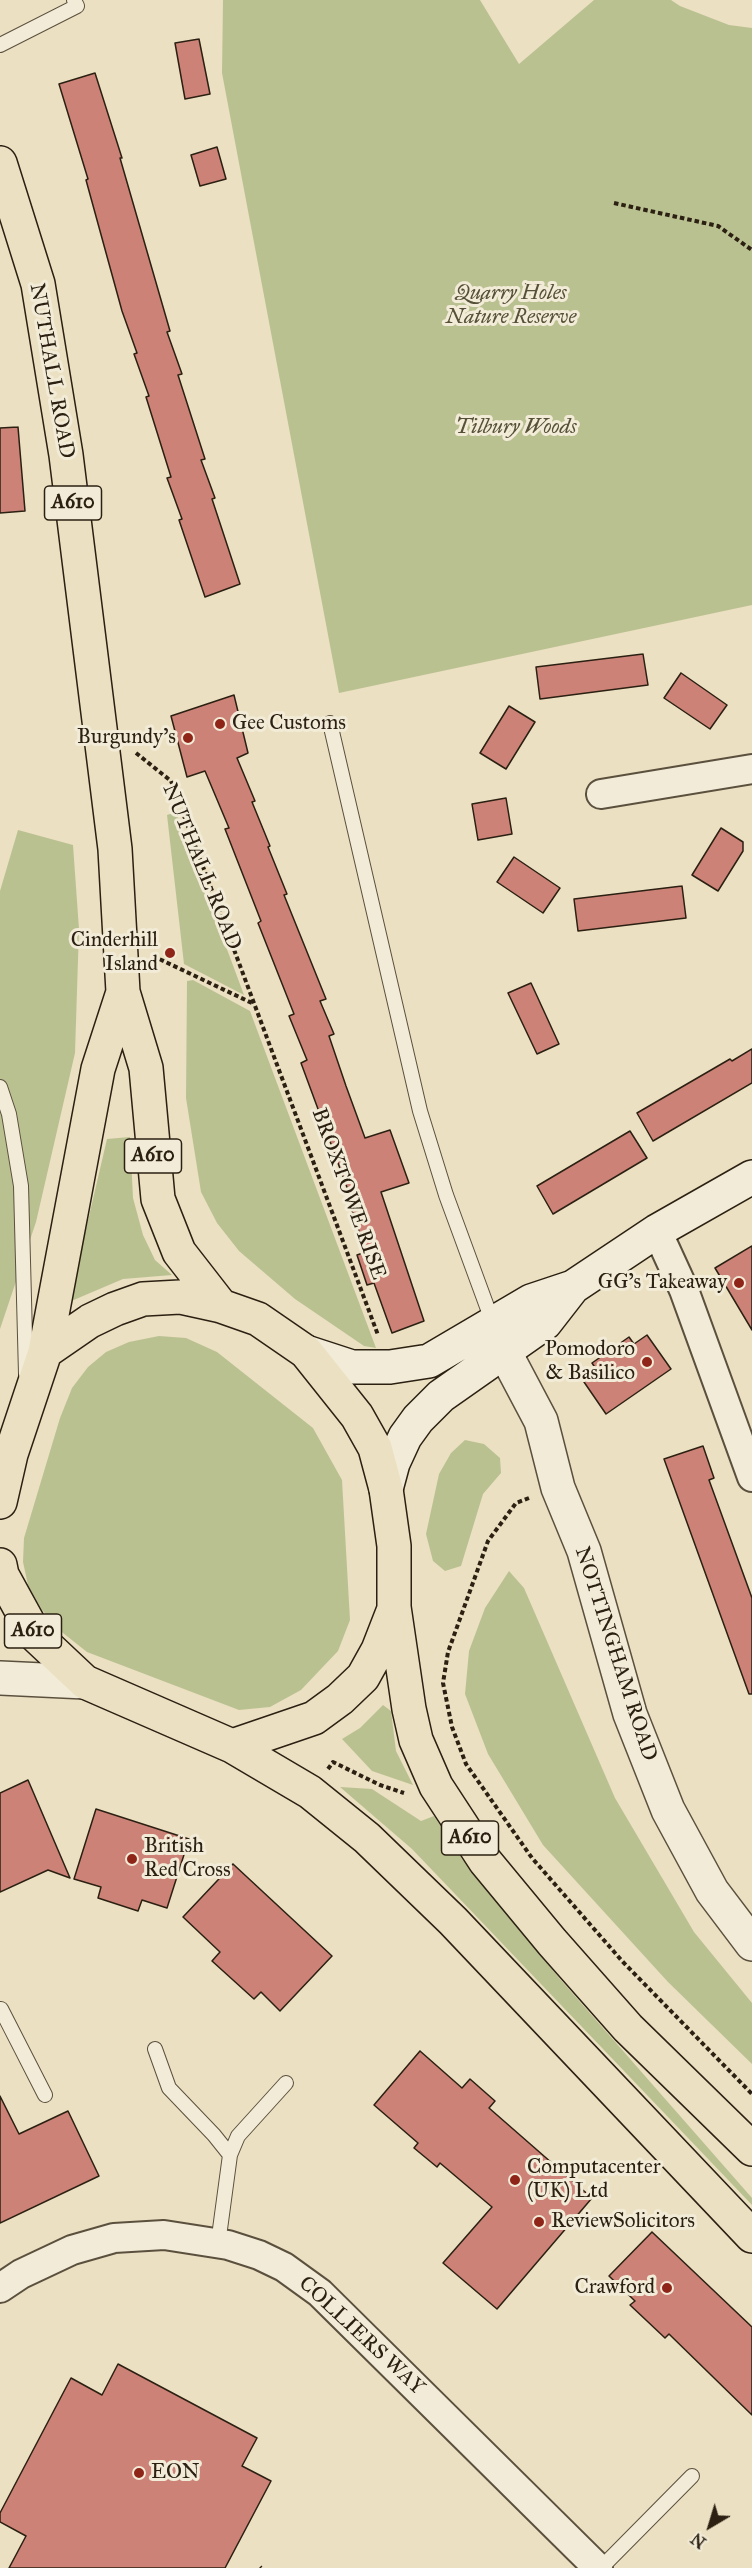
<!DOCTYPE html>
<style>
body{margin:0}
#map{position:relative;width:752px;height:2568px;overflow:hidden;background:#ebe0c1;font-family:"IM FELL Great Primer",serif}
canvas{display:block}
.north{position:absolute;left:680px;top:2496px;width:60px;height:60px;-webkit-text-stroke:4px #f2ebd7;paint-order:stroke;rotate:218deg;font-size:16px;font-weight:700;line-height:24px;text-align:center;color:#2b2012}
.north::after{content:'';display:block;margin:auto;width:21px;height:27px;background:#2b2012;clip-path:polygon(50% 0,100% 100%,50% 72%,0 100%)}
</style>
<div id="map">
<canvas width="752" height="2568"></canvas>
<div class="north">N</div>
</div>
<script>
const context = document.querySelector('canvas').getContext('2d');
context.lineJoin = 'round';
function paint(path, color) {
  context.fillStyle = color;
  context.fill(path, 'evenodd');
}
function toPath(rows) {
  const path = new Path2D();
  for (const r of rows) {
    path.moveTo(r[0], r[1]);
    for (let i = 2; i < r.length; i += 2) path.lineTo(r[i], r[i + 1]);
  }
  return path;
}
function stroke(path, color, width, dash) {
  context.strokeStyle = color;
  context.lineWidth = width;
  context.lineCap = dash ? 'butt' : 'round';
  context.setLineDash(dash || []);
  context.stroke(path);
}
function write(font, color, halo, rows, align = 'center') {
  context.font = font + ' "IM FELL Great Primer",serif';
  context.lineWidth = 6;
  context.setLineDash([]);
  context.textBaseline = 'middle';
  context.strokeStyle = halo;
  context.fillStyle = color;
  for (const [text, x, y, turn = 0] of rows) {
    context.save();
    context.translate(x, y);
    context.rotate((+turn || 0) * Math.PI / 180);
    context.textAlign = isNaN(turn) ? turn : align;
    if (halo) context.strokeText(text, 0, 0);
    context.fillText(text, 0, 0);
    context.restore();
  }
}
paint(toPath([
 [223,0,480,0,519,64,594,0,671,0,680,6,729,25,752,28,752,605,339,693,222,73],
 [176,812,244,995,184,964,167,815],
 [18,830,73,845,79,929,75,1053,36,1222,0,1329,0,891],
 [193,980,250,1011,376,1348,364,1346,295,1299,239,1251,217,1223,201,1192,186,1098,187,981],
 [130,1137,133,1198,143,1235,155,1260,172,1275,123,1279,69,1302,107,1139],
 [159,1336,186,1338,217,1352,313,1428,342,1480,350,1620,338,1651,301,1690,270,1707,239,1710,87,1652,63,1633,42,1610,28,1585,23,1562,24,1538,60,1418,72,1388,88,1367,106,1352,129,1342],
 [465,1440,484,1444,500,1458,501,1473,483,1494,461,1566,445,1571,433,1561,426,1534,439,1474,451,1453],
 [509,1571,524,1588,615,1798,694,1932,752,2003,752,2064,668,1982,543,1845,488,1754,465,1694,469,1651,485,1608],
 [383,1705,391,1711,396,1751,413,1785,372,1771,342,1739,360,1728],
 [340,1787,372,1789,421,1821,434,1816,462,1859,560,1979,752,2198,752,2205,412,1849]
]), '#bac191');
const building = toPath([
 [199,39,210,94,185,99,175,43,199,39],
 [95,73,122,158,120,158,170,331,167,332,182,374,178,375,205,459,201,460,215,498,212,499,240,584,205,597,179,520,182,519,167,478,171,477,146,397,149,396,134,354,137,353,122,311,86,180,88,179,59,84,95,73],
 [217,147,226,179,200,186,191,155,217,147],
 [18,427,25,511,0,513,0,428,18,427],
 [643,654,648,685,540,699,536,667,643,654],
 [681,673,727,705,710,729,664,698,681,673],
 [234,695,248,753,237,758,255,801,252,802,270,846,268,847,287,894,284,895,326,999,320,1001,334,1034,329,1036,346,1086,365,1138,390,1130,409,1183,381,1192,424,1321,392,1333,374,1283,367,1285,357,1255,366,1252,349,1202,352,1201,301,1063,307,1060,289,1016,294,1014,258,923,261,921,225,829,229,828,205,771,187,777,171,716,234,695],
 [509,706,535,722,506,769,480,753,509,706],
 [506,798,512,834,478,840,472,804,506,798],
 [721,828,743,842,743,851,718,891,692,875,721,828],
 [514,857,560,888,543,913,497,882,514,857],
 [682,886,686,918,578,931,574,899,682,886],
 [531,983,559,1044,537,1054,508,993,531,983],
 [752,1049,752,1083,653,1141,637,1113,730,1059,732,1061,752,1049],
 [630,1131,647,1158,553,1214,537,1186,630,1131],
 [752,1246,752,1330,715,1268,752,1246],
 [647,1335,671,1369,606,1414,584,1382,598,1372,592,1363,629,1337,634,1344,647,1335],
 [703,1446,714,1478,709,1480,752,1598,752,1694,749,1694,664,1459,703,1446],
 [28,1780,70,1878,48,1870,0,1892,0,1793,28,1780],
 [96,1809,189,1839,167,1908,142,1900,138,1911,98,1898,101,1887,74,1879,96,1809],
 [233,1864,332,1956,280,2011,261,1992,254,1999,212,1961,220,1952,183,1917,233,1864],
 [420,2051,462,2088,470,2079,495,2101,489,2108,592,2198,497,2309,443,2263,492,2207,440,2163,437,2167,414,2148,418,2143,374,2105,420,2051],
 [0,2096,19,2134,68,2111,99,2176,0,2223,0,2096],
 [652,2232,752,2327,752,2415,669,2334,665,2338,647,2321,630,2305,635,2301,609,2276,652,2232],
 [118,2364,257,2438,242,2466,271,2481,225,2568,9,2568,26,2536,0,2522,0,2513,71,2378,102,2395,118,2364]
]);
paint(building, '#cc8277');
stroke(building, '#2b2012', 1.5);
const service = toPath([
 [0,45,77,6,74,0],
 [330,723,420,1111,446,1195,493,1323],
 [0,1087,9,1114,21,1186,26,1374],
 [1,2009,45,2095],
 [155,2049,169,2088,214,2135,230,2155,218,2244],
 [230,2155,238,2136,286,2083],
 [601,2568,692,2476]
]);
const minor = toPath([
 [601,794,752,769],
 [657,1231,684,1290,752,1477],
 [0,2288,21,2274,72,2250,114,2238,164,2235,228,2245,259,2255,284,2267,320,2293,598,2568]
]);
const tertiary = toPath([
 [504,1351,541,1421,558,1488,584,1551,630,1714,668,1810,712,1891,752,1944],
 [0,1678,85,1682]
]);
const secondary = toPath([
 [306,1352,352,1367,390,1367,429,1361,531,1301,573,1287,657,1231,752,1177],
 [386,1489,393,1463,405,1437,418,1419,441,1396,545,1323,573,1287]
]);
const trunk = toPath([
 [0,163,38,284,66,455,115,849,123,992,146,1068,158,1199,179,1252,221,1306],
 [45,1352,90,1321,115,1309,143,1299,180,1297,221,1306,258,1319,306,1352,357,1416,375,1448,386,1489,394,1546,394,1607,409,1709,416,1740,436,1786,485,1861,552,1942,628,2028,752,2149],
 [0,1502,11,1454,45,1352,98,1069,123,992],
 [0,1565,2,1575,35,1635,85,1682,232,1746,310,1792,367,1838,453,1921,752,2236],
 [232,1746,314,1718,340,1699,363,1677,378,1650,394,1609]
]);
stroke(service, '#5b503e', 16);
stroke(minor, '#5b503e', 32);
stroke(tertiary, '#5b503e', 36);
stroke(secondary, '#2b2012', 36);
stroke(trunk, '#2b2012', 36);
stroke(toPath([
 [614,203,718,226,752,250],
 [136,753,171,781,378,1335],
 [153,956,254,1004],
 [529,1498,516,1503,488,1541,448,1652,443,1683,452,1727,466,1764,532,1858,623,1962,752,2094],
 [328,1769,333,1762,380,1785,404,1793],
 [260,2567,261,2568]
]), '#2b2012', 4, [4.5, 3]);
stroke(service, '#f2ebd7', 14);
stroke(minor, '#f2ebd7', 28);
stroke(tertiary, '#f2ebd7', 33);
stroke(secondary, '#f2ebd7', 33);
stroke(trunk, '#ebe0c1', 33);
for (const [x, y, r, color] of [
 [220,724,6,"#8f2418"],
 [188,738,6,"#8f2418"],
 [170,953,6,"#8f2418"],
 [739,1283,6,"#8f2418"],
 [647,1362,6,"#8f2418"],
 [132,1859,6,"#8f2418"],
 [515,2180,6,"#8f2418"],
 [539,2222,6,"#8f2418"],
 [667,2288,6,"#8f2418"],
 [139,2473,6,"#8f2418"]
]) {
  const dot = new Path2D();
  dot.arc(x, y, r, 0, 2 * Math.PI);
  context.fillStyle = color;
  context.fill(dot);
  stroke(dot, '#f2ebd7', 2);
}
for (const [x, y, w] of [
 [73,503,57],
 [153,1156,57],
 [33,1631,57],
 [470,1838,57]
]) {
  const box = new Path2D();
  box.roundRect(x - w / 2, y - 17, w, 34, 4.5);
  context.fillStyle = '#f2ebd7';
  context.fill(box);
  stroke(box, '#2b2012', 1.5);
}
write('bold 20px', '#2b2012', null, [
 ["A610",73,503],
 ["A610",153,1156],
 ["A610",33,1631],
 ["A610",470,1838]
]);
write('italic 21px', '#565038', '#f2ebd7', [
 ["Quarry Holes",511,294],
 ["Nature Reserve",511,318],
 ["Tilbury Woods",516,428]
]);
write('21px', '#2b2012', '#f2ebd7', [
 ["NUTHALL ROAD",51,371,80],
 ["NUTHALL ROAD",201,867,68],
 ["BROXTOWE RISE",348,1194,70],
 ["NOTTINGHAM ROAD",615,1654,72],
 ["COLLIERS WAY",361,2336,43]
]);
write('21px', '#2b2012', '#f2ebd7', [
 ["Gee Customs",232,724],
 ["Burgundy's",176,738,"right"],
 ["Cinderhill",158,941,"right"],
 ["Island",158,965,"right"],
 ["GG's Takeaway",727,1283,"right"],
 ["Pomodoro",635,1350,"right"],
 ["& Basilico",635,1374,"right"],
 ["British",144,1847],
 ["Red Cross",144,1871],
 ["Computacenter",527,2168],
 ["(UK) Ltd",527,2192],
 ["ReviewSolicitors",551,2222],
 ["Crawford",655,2288,"right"],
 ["EON",151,2473]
], 'left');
</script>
